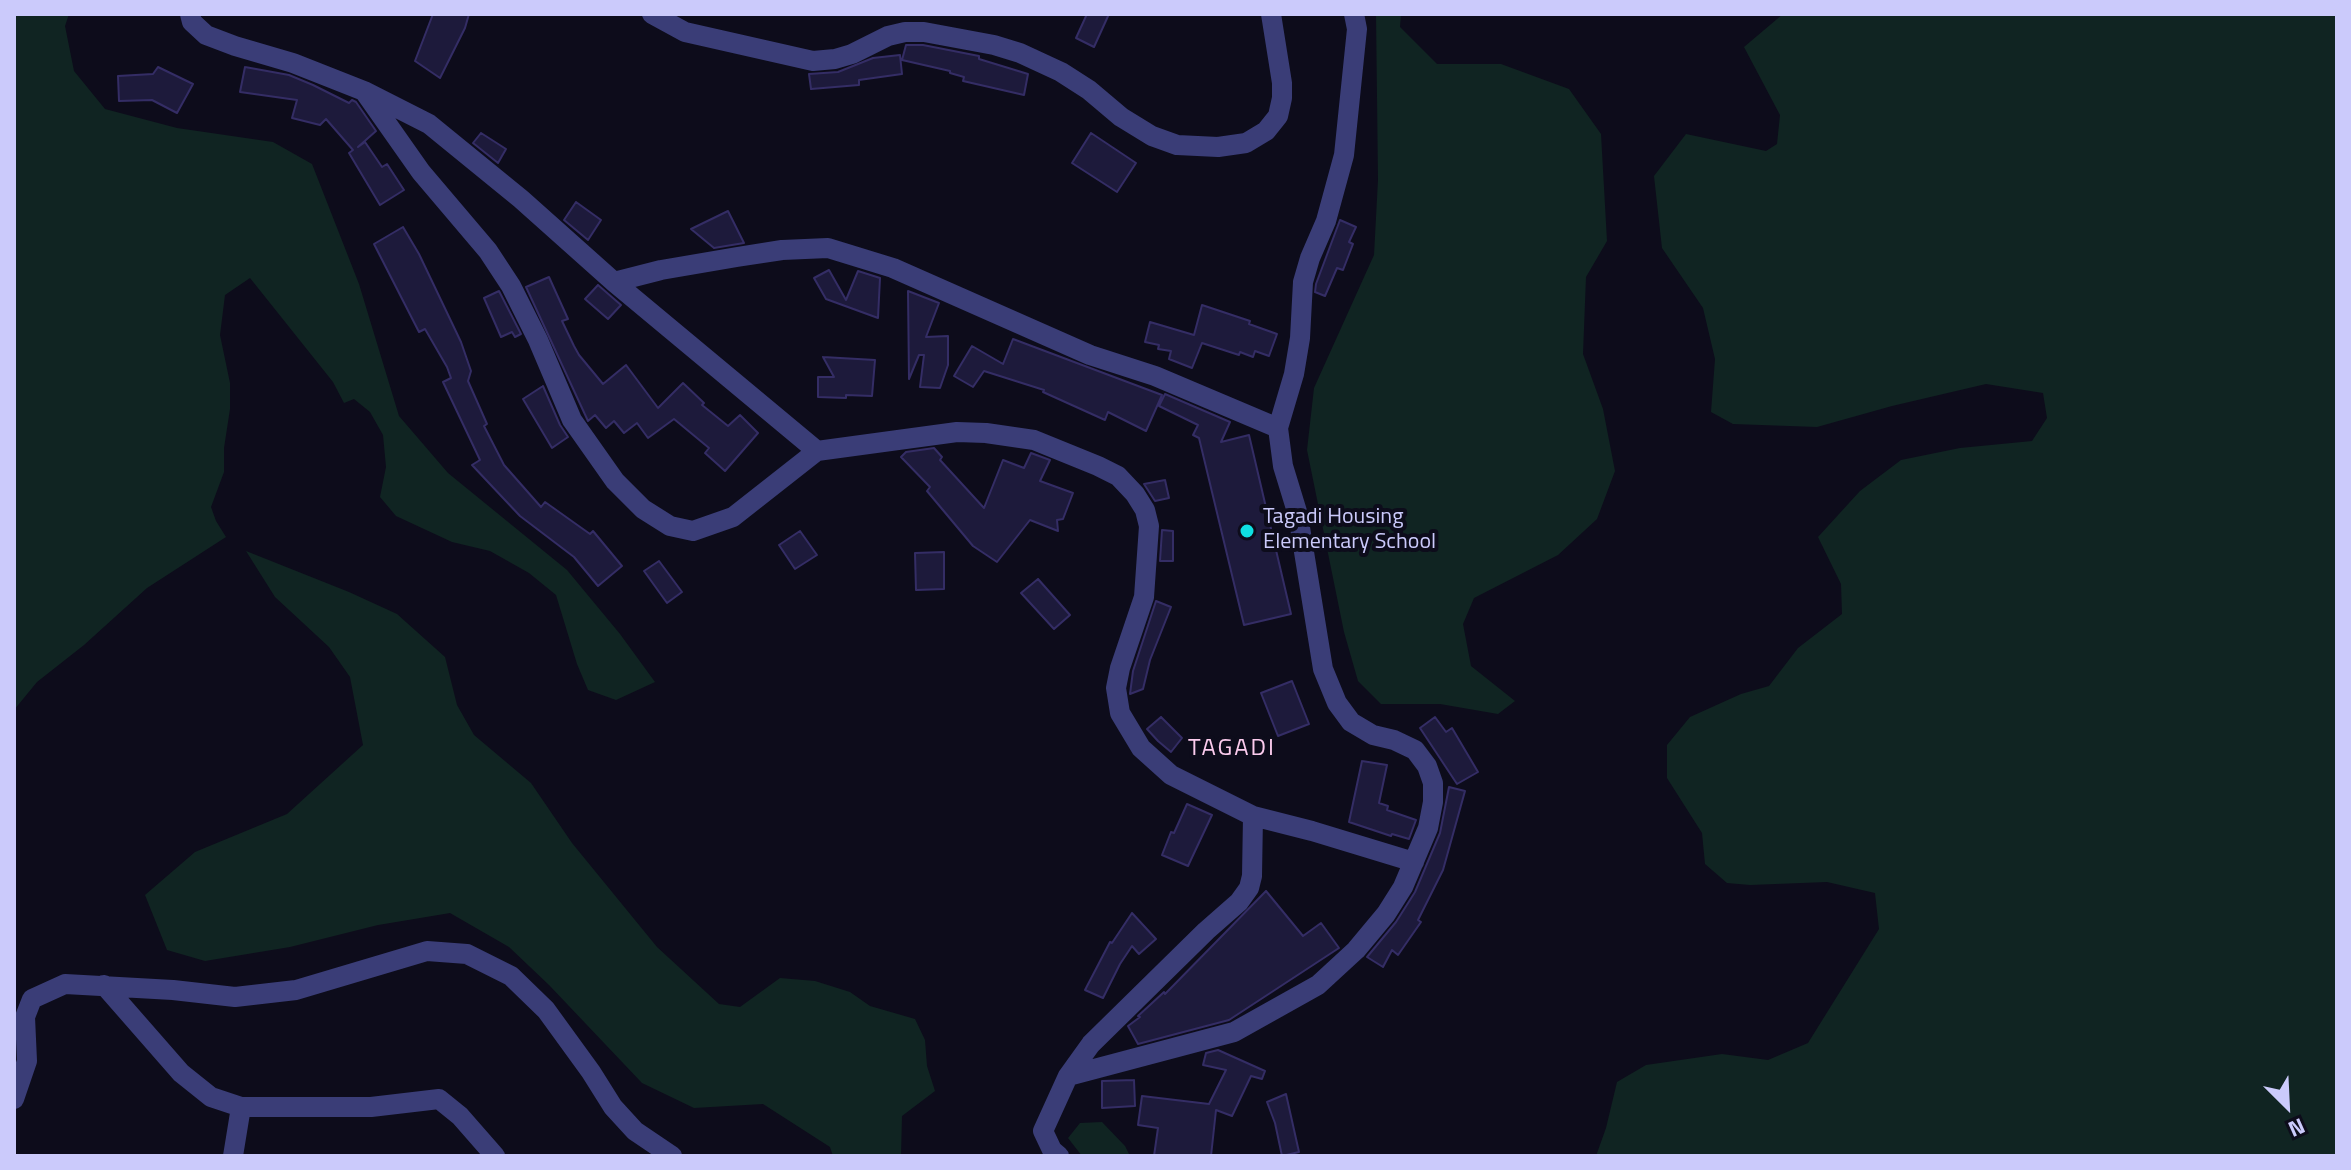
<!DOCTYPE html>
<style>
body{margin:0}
#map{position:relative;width:2351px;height:1170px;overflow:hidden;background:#0d0c1b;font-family:"Titillium Web",sans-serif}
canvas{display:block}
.frame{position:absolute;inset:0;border:16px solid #cbcafb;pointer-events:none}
.north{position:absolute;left:2247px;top:1066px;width:80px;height:80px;-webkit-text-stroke:6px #0d0c1b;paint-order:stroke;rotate:156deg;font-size:22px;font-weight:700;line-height:32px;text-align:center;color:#cbcafb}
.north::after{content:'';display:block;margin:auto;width:28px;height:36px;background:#cbcafb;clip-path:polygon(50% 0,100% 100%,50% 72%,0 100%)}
</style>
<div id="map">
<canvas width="2351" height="1170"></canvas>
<div class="frame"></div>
<div class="north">N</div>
</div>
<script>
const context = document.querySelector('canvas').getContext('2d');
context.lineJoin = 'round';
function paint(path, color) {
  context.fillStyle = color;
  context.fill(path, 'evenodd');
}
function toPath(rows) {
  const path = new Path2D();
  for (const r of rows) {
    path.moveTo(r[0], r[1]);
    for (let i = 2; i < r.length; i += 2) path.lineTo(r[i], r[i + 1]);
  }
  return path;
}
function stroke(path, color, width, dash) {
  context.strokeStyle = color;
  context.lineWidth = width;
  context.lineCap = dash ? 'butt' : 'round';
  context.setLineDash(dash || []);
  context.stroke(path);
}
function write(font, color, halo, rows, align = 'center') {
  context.font = font + ' "Titillium Web",sans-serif';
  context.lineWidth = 8;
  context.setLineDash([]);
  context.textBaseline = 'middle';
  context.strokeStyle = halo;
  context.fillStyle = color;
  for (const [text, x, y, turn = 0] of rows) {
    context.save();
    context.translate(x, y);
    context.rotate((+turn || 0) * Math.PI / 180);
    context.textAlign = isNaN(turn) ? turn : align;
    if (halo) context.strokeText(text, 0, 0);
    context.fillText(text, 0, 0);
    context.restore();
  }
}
paint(toPath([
 [14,14,69,14,65,26,74,71,105,109,177,128,273,142,312,164,359,284,399,416,448,473,567,570,620,634,655,682,616,700,588,690,577,664,556,595,529,573,490,551,452,542,396,516,380,497,386,467,383,435,370,412,354,399,344,403,333,382,250,278,225,295,220,335,230,383,230,409,224,448,224,472,211,507,216,521,226,537,147,588,84,645,37,682,14,710],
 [1376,14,1401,14,1400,27,1437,64,1501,64,1569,89,1601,134,1607,241,1586,277,1583,354,1603,409,1615,471,1597,519,1558,555,1474,598,1463,624,1471,666,1515,701,1498,714,1440,704,1381,704,1358,681,1344,632,1307,450,1314,388,1374,255,1378,180],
 [1783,14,2337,14,2337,1156,1596,1156,1606,1128,1617,1082,1646,1065,1722,1054,1768,1060,1808,1043,1879,929,1875,893,1827,882,1750,885,1727,883,1705,864,1702,833,1667,778,1667,745,1690,717,1741,694,1769,686,1798,648,1842,614,1841,584,1818,537,1860,491,1901,460,1960,448,2032,441,2047,418,2043,393,1986,384,1892,406,1817,427,1733,424,1711,412,1715,359,1703,308,1662,248,1654,176,1686,134,1766,151,1777,144,1780,115,1744,47],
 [246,551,349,592,397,614,445,657,457,705,474,735,531,783,572,843,657,947,719,1004,740,1007,780,978,815,981,850,992,870,1006,915,1019,925,1040,927,1066,935,1091,902,1116,901,1156,833,1156,830,1147,763,1104,694,1108,642,1083,549,985,509,947,450,913,378,925,290,947,205,961,167,950,145,895,195,852,287,814,363,745,350,677,329,647,275,597],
 [1102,1122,1125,1146,1130,1156,1082,1156,1068,1138,1080,1123]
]), '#102422');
const building = toPath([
 [433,14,469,14,465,28,440,78,415,61,433,14],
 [1087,14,1109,14,1094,47,1076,38,1087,14],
 [906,45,923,45,979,56,979,59,1028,74,1024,95,963,81,964,77,950,73,950,71,902,60,906,45],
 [900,55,902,74,859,80,859,85,811,89,809,74,838,72,873,58,900,55],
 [158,67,193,84,177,113,152,100,119,101,118,76,153,74,158,67],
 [245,67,289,75,313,85,349,103,352,100,356,102,376,131,358,147,365,142,382,167,387,164,404,190,380,205,349,153,353,150,326,119,320,125,292,118,297,100,240,92,245,67],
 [481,133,506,149,498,163,473,143,481,133],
 [1091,133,1136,163,1117,192,1072,163,1091,133],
 [576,202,601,220,588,240,564,220,576,202],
 [728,211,744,243,714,248,691,229,728,211],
 [1340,220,1356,227,1349,242,1353,244,1343,270,1337,268,1325,296,1315,292,1316,284,1340,220],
 [403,227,419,254,461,342,471,371,468,381,487,424,484,426,504,465,541,507,545,502,590,534,593,531,622,566,598,586,574,557,520,516,472,465,480,460,443,382,451,378,447,367,425,329,419,332,374,244,403,227],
 [829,270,846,300,858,271,880,278,878,318,826,299,814,278,829,270],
 [549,277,568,319,562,321,574,346,579,355,603,384,626,365,658,408,683,383,704,403,702,405,728,426,740,415,758,433,725,471,705,453,709,448,674,419,648,438,637,423,624,433,614,421,606,428,595,415,588,421,526,287,549,277],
 [598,285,621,305,608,319,585,299,598,285],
 [499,291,521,334,515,337,512,332,501,337,484,298,499,291],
 [908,291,939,303,926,337,948,336,948,365,940,388,920,387,924,355,919,355,909,379,908,291],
 [1202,305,1250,321,1249,324,1277,334,1269,356,1255,351,1253,357,1240,352,1239,355,1202,343,1192,368,1169,359,1171,351,1158,349,1159,345,1145,342,1150,322,1194,335,1202,305],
 [1013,339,1162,395,1146,431,1108,412,1105,420,1043,392,1044,390,984,371,973,387,954,376,972,346,1003,364,1013,339],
 [823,357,875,360,872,396,846,395,846,398,818,397,818,377,834,377,823,357],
 [543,386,560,425,568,437,552,448,523,399,543,386],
 [1165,394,1230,422,1221,442,1249,435,1291,614,1244,625,1199,438,1193,435,1198,425,1159,406,1165,394],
 [934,448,942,457,940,460,984,508,1003,460,1024,468,1031,453,1050,460,1040,481,1073,493,1063,519,1057,520,1058,531,1030,520,997,562,973,546,927,491,930,487,901,457,906,452,934,448],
 [1165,480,1169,498,1155,501,1144,484,1165,480],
 [1162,530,1173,531,1173,561,1160,561,1162,530],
 [800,531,817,555,795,569,779,545,800,531],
 [944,552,944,589,916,590,915,553,944,552],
 [659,561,682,592,667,603,644,571,659,561],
 [1038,579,1070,615,1054,629,1021,593,1038,579],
 [1156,601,1171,607,1150,660,1143,689,1130,694,1133,671,1156,601],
 [1292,681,1309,724,1278,736,1261,693,1292,681],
 [1161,717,1182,738,1171,752,1158,741,1147,729,1161,717],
 [1435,717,1446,732,1452,728,1478,772,1457,784,1420,728,1435,717],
 [1362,761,1387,765,1379,803,1388,806,1387,810,1416,820,1409,839,1392,834,1391,836,1349,822,1362,761],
 [1449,787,1465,791,1443,870,1418,920,1421,922,1398,955,1392,950,1383,967,1367,957,1396,922,1415,892,1440,833,1449,787],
 [1187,804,1212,815,1188,866,1162,855,1171,832,1174,833,1187,804],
 [1266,891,1303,936,1321,923,1339,948,1229,1020,1138,1044,1128,1026,1140,1017,1138,1016,1164,992,1165,994,1266,891],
 [1132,913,1156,939,1139,954,1132,946,1120,964,1103,998,1085,990,1110,942,1112,943,1132,913],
 [1218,1050,1265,1071,1262,1079,1251,1076,1232,1116,1216,1110,1211,1156,1154,1156,1158,1128,1138,1125,1142,1096,1209,1104,1226,1070,1203,1065,1206,1053,1218,1050],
 [1134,1080,1135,1106,1102,1108,1102,1081,1134,1080],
 [1286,1094,1299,1152,1282,1156,1275,1123,1267,1102,1286,1094]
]);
paint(building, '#1d1a3b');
stroke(building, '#342d65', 2);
stroke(toPath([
 [190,14,192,22,206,35,235,46,293,63,364,91,429,124,521,199,614,282,817,451],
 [652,14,685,32,813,61,835,59,852,54,888,36,905,32,924,32,994,45,1020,53,1061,72,1089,90,1121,117,1152,136,1177,145,1218,147,1246,143,1266,131,1278,116,1282,98,1282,83,1271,14],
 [364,91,421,172,488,251,511,286,538,340,572,420,615,481,643,509,670,526,693,531,733,517,817,451,957,432,986,433,1034,440,1098,466,1118,476,1135,494,1145,510,1149,526,1144,597,1120,668,1116,688,1120,713,1141,748,1171,775,1253,816,1312,831,1414,862],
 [614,282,661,270,737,257,782,250,828,248,893,268,1090,355,1155,376,1278,428],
 [104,985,181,1073,211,1097,241,1107,371,1107,439,1099,460,1116,495,1156],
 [1068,1076,1234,1032,1318,985,1356,950,1386,914,1403,887,1428,828,1433,802,1433,783,1427,766,1415,750,1394,740,1373,735,1351,722,1337,703,1323,669,1298,515,1283,466,1278,428,1294,374,1300,338,1303,282,1310,258,1326,221,1344,155,1357,29,1354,14],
 [14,1099,27,1061,25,1017,32,999,65,984,173,990,235,997,296,990,427,951,467,954,511,976,546,1010,591,1072,613,1107,635,1131,672,1156],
 [233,1156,241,1107],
 [1059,1156,1052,1150,1043,1131,1068,1076,1091,1044,1206,931,1239,902,1249,888,1252,876,1253,816]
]), '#3a3d77', 20);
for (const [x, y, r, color] of [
 [1247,531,8,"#0fdfe2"]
]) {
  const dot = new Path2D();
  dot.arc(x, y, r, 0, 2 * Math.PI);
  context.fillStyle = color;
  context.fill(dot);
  stroke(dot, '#0d0c1b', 3);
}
write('22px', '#cbcafb', '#0d0c1b', [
 ["Tagadi Housing",1263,518],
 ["Elementary School",1263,543]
], 'left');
context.letterSpacing = '2px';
write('24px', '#fcccee', '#0d0c1b', [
 ["TAGADI",1232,749]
]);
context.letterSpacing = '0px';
</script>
